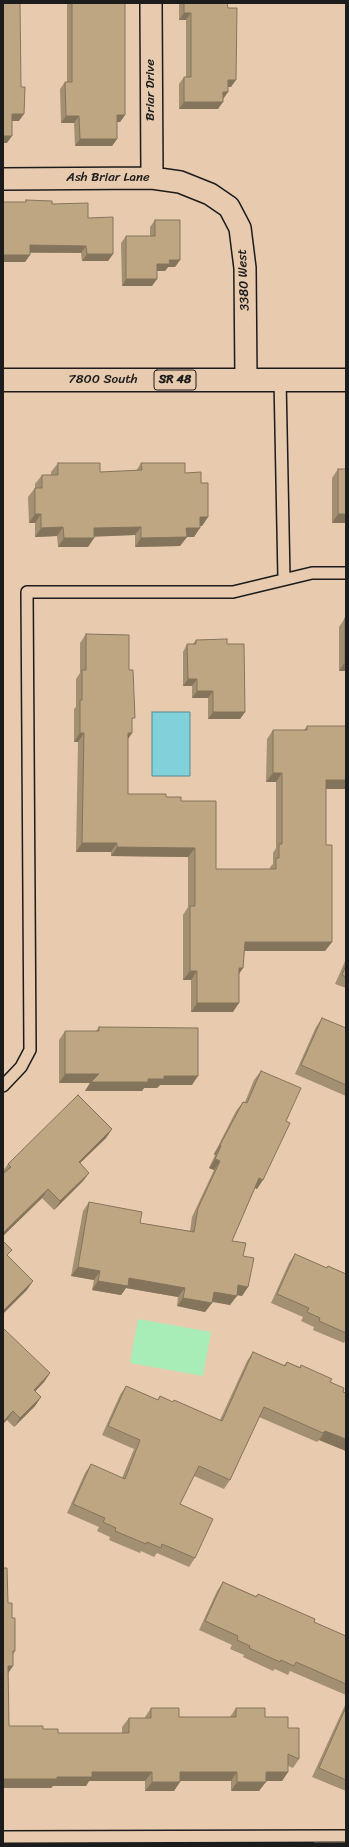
<!DOCTYPE html>
<style>
body{margin:0}
#map{position:relative;width:349px;height:1847px;overflow:hidden;background:#e8cbaf;font-family:Sriracha,sans-serif}
canvas{display:block}
.frame{position:absolute;inset:0;border:4px solid #1c1c1c;pointer-events:none}
</style>
<div id="map">
<canvas width="349" height="1847"></canvas>
<div class="frame"></div>
</div>
<script>
const context = document.querySelector('canvas').getContext('2d');
context.lineJoin = 'round';
function paint(path, color) {
  context.fillStyle = color;
  context.fill(path, 'evenodd');
}
function toPath(rows) {
  const path = new Path2D();
  for (const r of rows) {
    path.moveTo(r[0], r[1]);
    for (let i = 2; i < r.length; i += 2) path.lineTo(r[i], r[i + 1]);
  }
  return path;
}
function stroke(path, color, width, dash) {
  context.strokeStyle = color;
  context.lineWidth = width;
  context.lineCap = dash ? 'butt' : 'round';
  context.setLineDash(dash || []);
  context.stroke(path);
}
function write(font, color, halo, rows, align = 'center') {
  context.font = font + ' Sriracha,sans-serif';
  context.lineWidth = 3;
  context.setLineDash([]);
  context.textBaseline = 'middle';
  context.strokeStyle = halo;
  context.fillStyle = color;
  for (const [text, x, y, turn = 0] of rows) {
    context.save();
    context.translate(x, y);
    context.rotate((+turn || 0) * Math.PI / 180);
    context.textAlign = isNaN(turn) ? turn : align;
    if (halo) context.strokeText(text, 0, 0);
    context.fillText(text, 0, 0);
    context.restore();
  }
}
paint(toPath([
 [138,1319,211,1332,203,1376,130,1363]
]), '#a8ecb7');
const water = toPath([
 [152,712,190,712,190,776,152,776,152,712]
]);
paint(water, '#81d1da');
stroke(water, '#59898e', 1);
const lane = toPath([
 [280,379,284,579],
 [3,1086,21,1067,30,1050,27,592,233,592,312,573,346,573],
 [3,1837,346,1836]
]);
const street = toPath([
 [151,3,152,178],
 [3,179,152,178,180,182,210,194,229,207,240,228,245,268,246,379]
]);
const primary = toPath([
 [3,380,346,380]
]);
stroke(lane, '#1c1c1c', 14);
stroke(street, '#1c1c1c', 24);
stroke(primary, '#1c1c1c', 25);
stroke(lane, '#e8cbaf', 11);
stroke(street, '#e8cbaf', 21);
stroke(primary, '#e8cbaf', 22);
paint(toPath([
 [67,3,125,3,125,115,120,122,117,122,117,139,112,146,75,146,74,123,61,123,60,89,65,82,67,82],
 [179,3,227,3,231,87,228,87,228,92,223,99,218,109,179,109,179,84,184,77,186,77,186,20,179,20],
 [26,200,52,204,88,218,113,254,108,261,82,261,81,253,30,253,30,255,25,262,3,262,3,202,25,202],
 [155,220,180,260,175,267,168,267,165,271,157,271,157,279,152,286,122,286,121,243,126,236,150,236,150,227],
 [58,463,100,472,136,471,141,463,185,473,201,483,208,517,202,526,200,526,194,537,187,537,180,546,135,547,135,535,94,536,94,538,88,547,58,547,57,536,35,537,35,523,29,523,28,497,35,488,35,484,42,475,51,475,51,472],
 [338,469,346,469,346,523,332,523,332,478],
 [345,618,346,671,339,671,339,627],
 [86,634,129,670,132,721,132,733,128,739,128,794,166,797,181,801,216,869,270,869,270,867,273,864,273,853,276,848,276,782,266,782,267,739,273,730,304,730,307,726,346,789,326,789,326,845,332,942,325,951,244,951,243,968,239,973,233,1012,191,1012,191,980,183,980,183,915,188,907,188,857,111,856,111,852,76,852,78,742,74,742,74,709,76,707,76,679,80,673,80,643],
 [196,640,227,644,245,712,240,719,208,719,208,698,192,698,192,686,183,686,183,652,187,644,193,644],
 [346,959,346,988,335,984],
 [322,1018,346,1028,346,1096,295,1074,316,1027],
 [99,1027,192,1085,160,1085,157,1088,144,1088,142,1091,85,1091,90,1083,59,1083,59,1040,65,1031,96,1031],
 [261,1071,286,1121,257,1189,255,1188,232,1241,243,1256,248,1287,242,1296,237,1295,230,1305,212,1301,212,1303,205,1312,177,1306,178,1297,126,1288,121,1295,92,1290,94,1280,71,1276,83,1211,89,1202,140,1223,190,1231,192,1217,214,1170,209,1168,215,1155,214,1154,236,1111,243,1102,245,1102,254,1080],
 [112,1129,106,1138,80,1163,89,1173,83,1181,54,1210,42,1198,3,1236,3,1171,8,1164],
 [295,1254,326,1268,328,1266,346,1274,346,1341,345,1341,344,1343,313,1330,314,1327,301,1321,303,1317,271,1303,289,1263],
 [3,1329,50,1373,44,1382,35,1391,41,1397,35,1406,14,1427,7,1420],
 [253,1352,284,1365,287,1362,300,1367,301,1365,330,1382,343,1392,346,1451,319,1440,317,1442,259,1417,230,1480,224,1489,194,1476,180,1504,195,1558,189,1567,157,1553,154,1557,141,1551,140,1553,109,1540,110,1537,97,1531,99,1527,67,1513,85,1473,91,1464,122,1478,134,1449,102,1435,120,1395,126,1386,157,1400,160,1396,173,1402,174,1400,220,1420,247,1361],
 [223,1582,256,1596,258,1594,314,1622,346,1636,346,1695,290,1671,288,1675,275,1669,273,1671,243,1657,244,1655,230,1649,232,1645,199,1630,217,1591],
 [8,1603,12,1618,15,1651,13,1655,13,1666,8,1672,9,1726,43,1729,58,1733,122,1733,122,1727,129,1718,145,1718,145,1717,151,1708,179,1717,230,1717,236,1708,265,1717,288,1728,299,1759,293,1768,288,1766,288,1772,282,1781,266,1781,259,1791,231,1791,231,1781,180,1781,174,1791,145,1791,145,1781,89,1781,86,1786,53,1786,51,1788,3,1788],
 [346,1703,346,1791,312,1777]
]), '#a38f71');
paint(toPath([
 [184,13,191,13,186,20,179,20],
 [228,80,236,80,231,87,223,87],
 [223,92,228,92,223,99],
 [184,102,223,102,218,109,179,109],
 [12,114,24,114,19,121,7,121],
 [117,115,125,115,120,122,112,122],
 [66,116,79,116,74,123,61,123],
 [3,136,12,136,7,143,3,143],
 [80,139,117,139,112,146,75,146],
 [30,245,86,246,81,253,25,252],
 [87,254,113,254,108,261,82,261],
 [3,255,30,255,25,262,3,262],
 [169,260,180,260,175,267,168,267,165,271,152,271,157,264],
 [126,279,157,279,152,286,122,286],
 [35,514,41,514,35,523,29,523],
 [338,514,346,514,346,523,332,523],
 [200,517,208,517,202,526,194,526],
 [63,527,57,536,35,537,41,528],
 [141,527,135,535,88,537,94,528],
 [186,528,200,528,194,537,180,537],
 [187,537,180,546,135,547,141,538],
 [64,538,94,538,88,547,58,547],
 [345,662,346,662,346,671,339,671],
 [188,679,197,679,192,686,183,686],
 [197,691,213,691,208,698,192,698],
 [213,712,245,712,240,719,208,719],
 [80,733,84,733,78,742,74,742],
 [128,733,132,733,126,742],
 [273,773,282,773,276,782,266,782],
 [326,780,346,780,346,789,320,789],
 [82,843,117,843,111,852,76,852],
 [117,847,195,848,188,857,111,856],
 [245,942,332,942,325,951,238,951],
 [239,968,243,968,237,977],
 [190,971,197,971,191,980,183,980],
 [197,1003,239,1003,233,1012,191,1012],
 [65,1074,99,1074,148,1079,164,1076,198,1076,192,1085,160,1085,157,1088,144,1088,142,1091,85,1091,90,1083,59,1083],
 [112,1129,106,1138,72,1171,79,1162],
 [220,1145,221,1146,215,1155,214,1154],
 [215,1159,220,1161,214,1170,209,1168],
 [89,1173,83,1181,54,1210,60,1201],
 [259,1178,263,1180,257,1189,253,1187],
 [48,1189,42,1198,3,1236,3,1233],
 [78,1267,100,1271,94,1280,71,1276],
 [129,1278,185,1288,178,1297,126,1288,121,1295,92,1290,98,1281],
 [33,1281,27,1290,3,1314,3,1311],
 [238,1285,248,1287,242,1296,232,1294],
 [214,1292,237,1296,230,1305,207,1301],
 [183,1298,212,1303,205,1312,177,1306],
 [50,1373,44,1382,28,1399,34,1390],
 [41,1397,35,1406,14,1427,20,1418],
 [13,1411,7,1420,3,1424,3,1422],
 [325,1431,346,1439,346,1451,319,1440],
 [8,1666,13,1666,7,1675],
 [92,1772,152,1772,145,1781,89,1781,86,1786,53,1786,51,1788,3,1788,3,1779,57,1777],
 [180,1772,237,1772,231,1781,174,1781],
 [266,1772,288,1772,282,1781,259,1781],
 [152,1782,180,1782,174,1791,145,1791],
 [237,1782,266,1782,259,1791,231,1791]
]), '#85745c');
const building = toPath([
 [3,3,20,3,21,87,25,87,24,114,12,114,12,136,3,136,3,3],
 [72,3,125,3,125,115,117,115,117,139,80,139,79,116,66,116,65,82,72,82,72,3],
 [184,3,227,3,228,8,237,8,236,80,228,80,228,92,223,92,223,102,184,102,184,77,191,77,191,13,184,13,184,3],
 [26,200,52,201,52,204,88,203,88,218,113,217,113,254,87,254,86,246,30,245,30,255,3,255,3,202,26,202,26,200],
 [155,220,180,220,180,260,169,260,170,264,157,264,157,279,126,279,126,236,155,236,155,220],
 [58,463,100,463,100,472,142,470,141,463,185,463,185,473,201,472,201,483,208,483,208,517,200,517,200,528,186,528,187,537,141,538,141,527,94,528,94,538,64,538,63,527,41,528,41,514,35,514,35,488,42,488,42,475,58,475,58,463],
 [338,469,346,469,346,514,338,514,338,469],
 [345,618,346,618,346,662,345,662,345,618],
 [86,634,129,635,129,670,133,670,135,718,132,718,132,733,128,733,128,794,166,794,166,797,181,797,181,801,216,801,216,869,276,869,276,858,279,858,279,844,282,844,282,773,273,773,273,730,307,730,307,726,346,726,346,780,326,780,326,845,332,845,332,942,245,942,243,968,239,968,239,1003,197,1003,197,971,190,971,190,906,195,906,195,848,117,847,117,843,82,843,84,733,80,733,80,700,82,700,82,670,86,670,86,634],
 [227,639,227,644,244,644,245,712,213,712,213,691,197,691,197,679,188,679,187,644,196,644,196,640,227,639],
 [346,965,346,977,342,975,346,965],
 [322,1018,346,1028,346,1085,301,1065,322,1018],
 [99,1027,198,1028,198,1076,164,1076,164,1079,148,1079,148,1082,91,1082,99,1074,65,1074,65,1031,99,1031,99,1027],
 [261,1071,301,1088,286,1121,290,1123,263,1180,259,1178,232,1241,246,1243,243,1256,254,1258,248,1287,238,1285,237,1296,214,1292,212,1303,183,1298,185,1288,129,1278,128,1286,98,1281,100,1271,78,1267,89,1202,142,1212,140,1223,194,1232,198,1208,220,1161,215,1159,221,1146,220,1145,243,1102,247,1103,261,1071],
 [78,1095,112,1129,79,1162,89,1173,60,1201,48,1189,3,1233,3,1174,11,1167,8,1164,78,1095],
 [3,1241,12,1250,7,1255,33,1281,3,1311,3,1241],
 [295,1254,327,1268,328,1266,346,1274,346,1333,319,1321,320,1318,307,1312,309,1308,277,1294,295,1254],
 [3,1329,4,1329,50,1373,34,1390,41,1397,20,1418,13,1411,3,1422,3,1329],
 [253,1352,285,1366,287,1362,300,1368,301,1365,332,1379,330,1382,344,1388,343,1392,346,1393,346,1439,325,1431,323,1433,264,1407,230,1480,199,1466,180,1504,213,1519,195,1558,162,1544,161,1548,147,1542,146,1544,115,1531,116,1528,103,1522,105,1518,73,1504,91,1464,125,1479,140,1440,108,1426,126,1386,158,1400,160,1396,173,1402,174,1400,222,1421,253,1352],
 [3,1568,7,1568,8,1603,12,1603,12,1618,15,1618,15,1651,13,1651,13,1666,8,1666,9,1726,43,1726,43,1729,58,1729,58,1733,129,1733,129,1718,151,1718,151,1708,179,1708,179,1717,236,1717,236,1708,265,1708,265,1717,288,1717,288,1728,299,1728,299,1759,288,1754,288,1772,266,1772,266,1782,237,1782,237,1772,180,1772,180,1782,152,1782,152,1772,92,1772,92,1777,57,1777,57,1779,3,1779,3,1568],
 [223,1582,256,1597,258,1594,315,1619,314,1622,346,1636,346,1684,296,1662,294,1666,281,1660,280,1662,249,1648,250,1646,237,1640,238,1636,205,1621,223,1582],
 [346,1707,346,1780,319,1768,346,1707],
 [315,1843,346,1843,346,1844,315,1844,315,1843]
]);
paint(building, '#bea683');
stroke(building, '#85745c', 1);
for (const [x, y, w] of [
 [175,380,42]
]) {
  const box = new Path2D();
  box.roundRect(x - w / 2, y - 10, w, 20, 3);
  context.fillStyle = '#e8cbaf';
  context.fill(box);
  stroke(box, '#1c1c1c', 1);
}
write('bold 12px', '#1c1c1c', null, [
 ["SR 48",175,380]
]);
write('13px', '#1c1c1c', '#e8cbaf', [
 ["Briar Drive",151,90,-90],
 ["Ash Briar Lane",108,178],
 ["3380 West",244,280,-93],
 ["7800 South",103,380]
]);
</script>
